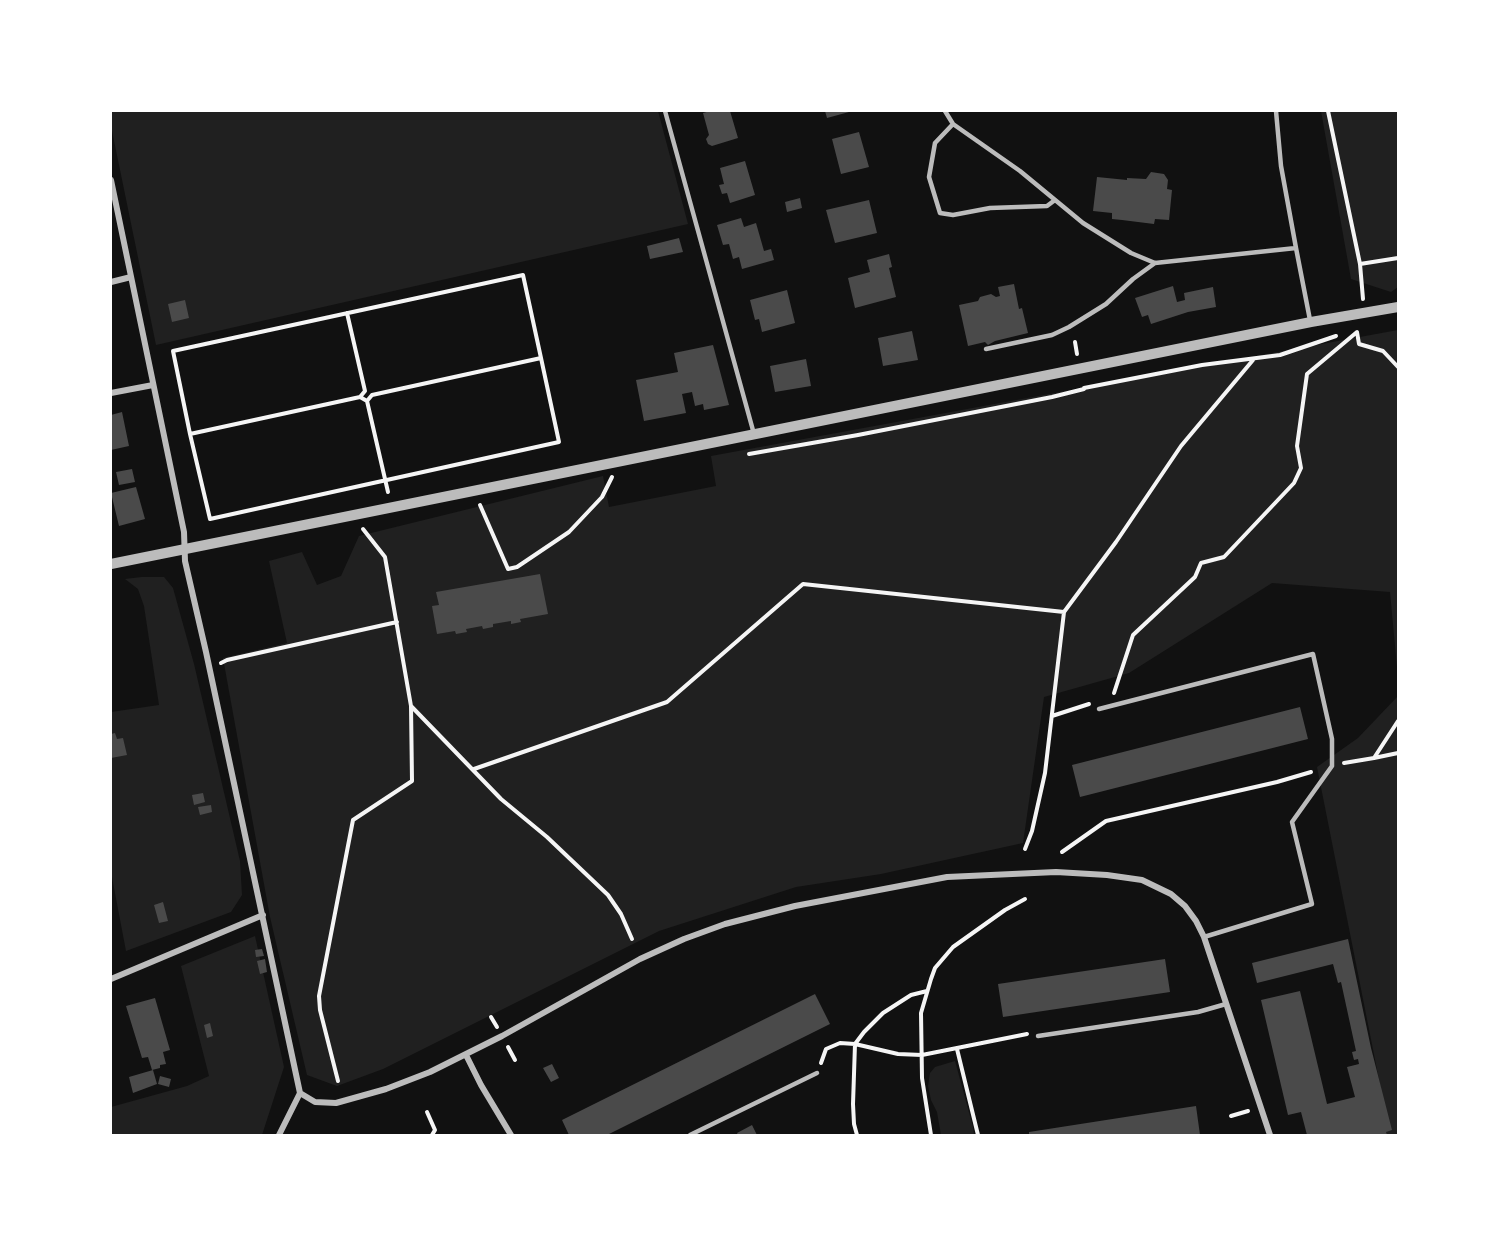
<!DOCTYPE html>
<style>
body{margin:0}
#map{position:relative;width:1509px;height:1246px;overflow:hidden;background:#111;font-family:"Times New Roman",serif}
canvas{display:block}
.frame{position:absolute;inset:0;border:112px solid #fff;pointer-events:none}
</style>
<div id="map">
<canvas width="1509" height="1246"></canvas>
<div class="frame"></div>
</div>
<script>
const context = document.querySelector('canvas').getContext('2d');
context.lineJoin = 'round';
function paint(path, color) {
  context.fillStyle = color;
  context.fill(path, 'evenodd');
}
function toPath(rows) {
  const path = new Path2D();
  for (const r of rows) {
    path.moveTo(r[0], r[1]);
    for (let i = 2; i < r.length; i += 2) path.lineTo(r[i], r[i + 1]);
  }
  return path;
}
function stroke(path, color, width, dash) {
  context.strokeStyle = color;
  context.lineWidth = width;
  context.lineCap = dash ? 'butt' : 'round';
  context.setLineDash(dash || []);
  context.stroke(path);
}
paint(toPath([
 [111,111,658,111,688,224,156,345,111,126],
 [1321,111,1398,111,1398,287,1391,292,1351,279],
 [1398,330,1398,678,1390,592,1272,583,1129,673,1044,697,1023,843,881,874,796,887,659,931,383,1069,337,1086,307,1075,270,917,223,658,287,643,269,561,302,552,317,585,341,576,359,536,603,476,609,507,716,486,711,456],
 [142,577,164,577,173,588,194,664,240,861,242,895,231,912,126,951,111,872,111,712,159,705,144,606,138,589,125,579],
 [1398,696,1398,1135,1373,1135,1388,1125,1317,767,1358,738],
 [255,936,284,1067,262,1135,111,1135,111,1107,187,1086,209,1076,181,966],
 [955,1061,973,1127,974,1135,941,1135,937,1112,931,1100,928,1086,930,1073,935,1067]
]), '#202020');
paint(toPath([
 [710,111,730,111,738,138,712,146,708,144,706,139,709,135,703,113],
 [825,111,849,111,849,112,827,118],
 [859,132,869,167,841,174,832,139],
 [745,161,755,195,730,203,727,193,722,194,719,185,724,184,720,168],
 [1151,172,1164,174,1168,180,1167,189,1172,190,1169,220,1155,219,1154,224,1122,220,1112,219,1112,213,1093,211,1097,177,1127,180,1127,178,1146,179],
 [800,198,802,208,787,212,785,202],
 [869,200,877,233,835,243,826,210],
 [741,218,744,227,756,223,764,251,771,249,774,260,742,269,739,257,733,259,729,244,723,245,717,225],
 [679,238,683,252,650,259,647,246],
 [889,254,892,267,889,268,896,297,855,308,848,278,870,272,867,260],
 [1014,284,1019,309,1022,308,1028,333,995,341,988,345,985,342,968,346,959,305,978,301,980,297,991,294,996,297,1000,296,998,287],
 [1173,286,1177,302,1185,300,1184,293,1213,287,1216,307,1188,312,1151,324,1148,315,1142,317,1135,298],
 [787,290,795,323,762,332,759,319,755,320,750,300],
 [185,300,189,318,172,322,168,304],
 [912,331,918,360,883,366,878,338],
 [713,345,729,405,704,410,703,404,695,406,692,392,682,394,686,413,644,421,636,380,678,372,674,353],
 [806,359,811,386,775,392,770,366],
 [122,412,129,446,111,450,111,415],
 [132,469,135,482,119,485,116,472],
 [136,487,145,519,119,526,111,493],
 [540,574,548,614,520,619,521,622,511,624,511,621,493,624,493,627,483,629,482,626,466,629,467,632,456,634,455,631,437,634,432,606,439,605,436,592],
 [1300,707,1308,739,1080,797,1072,765],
 [115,733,117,739,123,738,127,755,111,758,111,734],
 [203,793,205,802,194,805,192,795],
 [211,805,212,812,200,815,198,807],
 [163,902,168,921,159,923,154,905],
 [1348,939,1371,1048,1392,1130,1386,1132,1387,1135,1307,1135,1301,1112,1288,1115,1261,1000,1300,991,1327,1104,1355,1097,1347,1067,1359,1064,1358,1059,1354,1060,1352,1052,1356,1051,1341,982,1338,983,1333,964,1257,983,1252,963],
 [262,949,264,956,256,957,255,950],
 [265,959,267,972,260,974,257,961],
 [1165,959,1170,992,1003,1017,998,984],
 [815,994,830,1024,607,1135,569,1135,562,1120],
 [155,998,170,1050,163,1052,166,1064,160,1065,160,1068,152,1070,148,1057,142,1058,126,1006],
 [210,1023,213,1036,207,1038,204,1025],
 [552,1064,559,1078,551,1082,543,1068],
 [153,1070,157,1084,133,1093,129,1077],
 [160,1076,171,1079,169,1087,158,1084],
 [1196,1106,1200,1135,1029,1135,1029,1132],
 [752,1125,757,1135,738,1135,737,1133]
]), '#4a4a4a');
stroke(toPath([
 [1328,111,1360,264,1363,299],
 [1360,264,1398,258],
 [347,313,365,391,360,397],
 [1075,342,1077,354],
 [1084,388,1202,365,1280,355,1336,336],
 [367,401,388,492],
 [190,434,210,519,559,442,541,358,372,395,367,401,360,397,190,434,173,351,523,275,541,358],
 [749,454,858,435,1052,397,1084,389],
 [480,505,508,569,517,567,569,532,602,497,612,477],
 [221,663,227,660,397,622],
 [1114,693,1133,635,1195,577,1201,563,1224,557,1294,483,1301,468,1297,446,1307,374,1357,332,1359,344,1383,351,1398,367],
 [411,706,501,799,547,837,608,895,621,914,632,939],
 [1052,716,1089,704],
 [1374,758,1398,753],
 [1344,763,1374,758,1398,721],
 [474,769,667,702,803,584,1064,612],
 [1025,849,1032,831,1045,773,1064,612,1116,542,1181,446,1253,360],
 [1062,852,1106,821,1277,782,1311,772],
 [491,1017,497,1027],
 [508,1047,515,1060],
 [957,1049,978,1135],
 [821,1063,826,1049,840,1043,855,1044,864,1032,883,1013,911,995,927,991],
 [338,1081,320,1010,319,996,353,820,412,781,411,706,385,557,363,529],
 [427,1112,435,1130,432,1135],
 [1231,1116,1248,1111],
 [857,1135,854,1124,853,1104,855,1044,898,1054,922,1055,1027,1034],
 [931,1135,922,1078,921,1013,931,979,935,968,953,947,1005,910,1025,899]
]), '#f5f5f5', 4);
stroke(toPath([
 [665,111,754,434],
 [945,111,953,124,1020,171,1083,223,1131,253,1155,263,1296,248,1310,320],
 [1276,111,1281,166,1296,248],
 [953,124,935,143,929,177,940,213,953,215,990,208,1047,206,1055,200],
 [986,349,1052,335,1069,327,1106,304,1133,279,1155,263],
 [1099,709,1313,654,1332,739,1332,766,1292,822,1312,904,1204,937],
 [1038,1036,1198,1012,1226,1004],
 [690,1135,817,1073]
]), '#bcbcbc', 4.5);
stroke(toPath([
 [111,180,184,532,185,561,206,652,300,1093,279,1135],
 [111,282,131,277],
 [111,393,153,385],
 [111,979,263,915],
 [466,1055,481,1085,511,1135],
 [300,1093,315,1102,336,1103,386,1089,430,1072,502,1036,640,959,684,939,725,924,795,906,947,877,1056,872,1107,875,1142,880,1171,894,1185,906,1196,921,1204,937,1270,1135]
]), '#bcbcbc', 6);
stroke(toPath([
 [111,564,1311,322,1398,307]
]), '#bcbcbc', 10);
</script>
